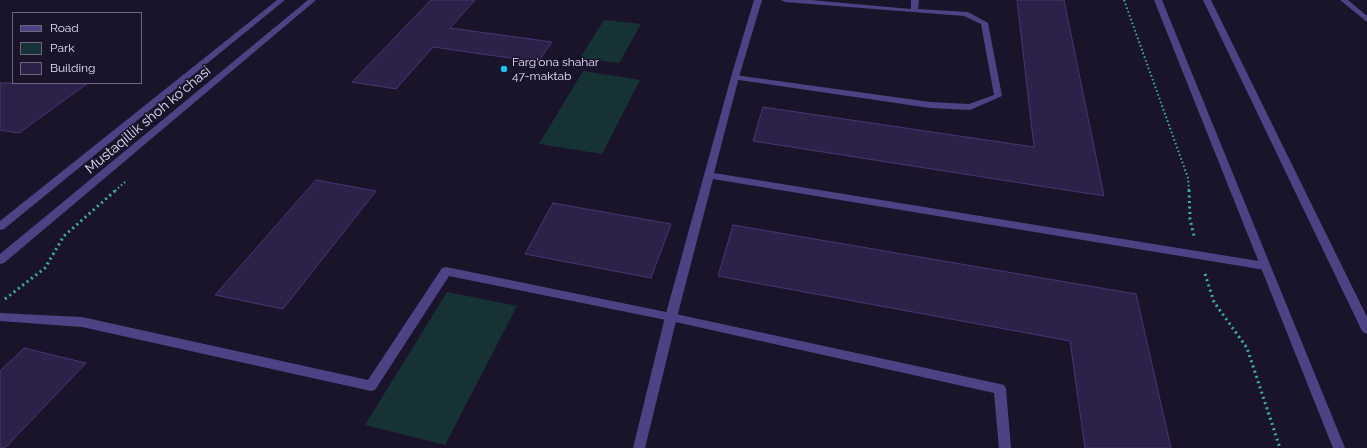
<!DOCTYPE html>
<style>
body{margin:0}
#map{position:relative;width:1367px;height:448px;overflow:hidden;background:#1a142a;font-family:Raleway,sans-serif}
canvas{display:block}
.legend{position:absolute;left:12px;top:12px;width:130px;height:72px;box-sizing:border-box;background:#1a142a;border:1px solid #6c667e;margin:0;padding:5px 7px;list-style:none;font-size:12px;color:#e6e0fc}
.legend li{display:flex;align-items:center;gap:8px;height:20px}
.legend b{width:20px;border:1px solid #6c667e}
</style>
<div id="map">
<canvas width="1367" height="448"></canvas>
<ul class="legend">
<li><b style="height:5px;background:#4c4385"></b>Road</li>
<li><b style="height:11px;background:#173234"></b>Park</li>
<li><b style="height:11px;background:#2d2149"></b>Building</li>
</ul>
</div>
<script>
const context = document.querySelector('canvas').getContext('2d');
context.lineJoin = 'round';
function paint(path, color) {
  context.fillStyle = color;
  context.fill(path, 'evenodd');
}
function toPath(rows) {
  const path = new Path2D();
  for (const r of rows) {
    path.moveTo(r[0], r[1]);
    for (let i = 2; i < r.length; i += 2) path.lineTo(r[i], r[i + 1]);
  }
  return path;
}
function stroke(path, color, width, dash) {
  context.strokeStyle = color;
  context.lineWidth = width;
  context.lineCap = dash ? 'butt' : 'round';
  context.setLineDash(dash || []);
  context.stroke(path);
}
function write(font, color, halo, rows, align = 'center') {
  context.font = font + ' Raleway,sans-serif';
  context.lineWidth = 3;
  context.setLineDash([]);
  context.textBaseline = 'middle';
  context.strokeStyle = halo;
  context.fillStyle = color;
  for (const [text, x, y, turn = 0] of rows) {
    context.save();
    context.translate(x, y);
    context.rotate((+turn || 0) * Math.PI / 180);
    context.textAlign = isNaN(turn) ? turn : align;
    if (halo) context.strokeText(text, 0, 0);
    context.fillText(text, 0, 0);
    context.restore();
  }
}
paint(toPath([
 [604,20,641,24,619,63,580,58],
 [583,71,640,80,602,154,539,144],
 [447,292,517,306,445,445,365,425]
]), '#173234');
const building = toPath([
 [431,0,475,0,450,28,552,42,538,62,433,47,396,89,352,82,431,0],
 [1017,0,1064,0,1104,196,753,141,763,107,1034,147,1017,0],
 [0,83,88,83,19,133,0,130,0,83],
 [316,180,376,191,283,309,215,295,316,180],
 [553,203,671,224,651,278,525,254,553,203],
 [733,225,1136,294,1171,448,1085,448,1070,341,718,276,733,225],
 [24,348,86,363,5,448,0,448,0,371,24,348]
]);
paint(building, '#2d2149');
stroke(building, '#483673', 1);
stroke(toPath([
 [1124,0,1188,178,1189,191],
 [115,191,126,181]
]), '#3dafb3', 2, [1.5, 2.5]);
stroke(toPath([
 [1189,190,1190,219,1194,236],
 [1205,274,1214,302,1247,348,1280,448],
 [5,299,45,268,64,236,116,190]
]), '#3dafb3', 3, [2, 3.5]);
paint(toPath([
 [781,0,810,0,911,9,911,0,919,0,918,9,968,12,988,23,1002,96,970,110,930,108,732,79,732,75,735,75,930,102,969,104,994,95,981,24,964,16,785,2,781,0],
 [446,267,671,313,1000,384,1004,385,1006,389,1011,448,999,448,994,393,671,321,449,276,375,390,371,391,82,327,0,321,0,313,82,317,368,380,442,268,446,267]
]), '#4c4385');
paint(toPath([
 [277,0,285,0,4,229,0,230,0,221,277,0],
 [308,0,316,0,4,263,0,264,0,254,308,0],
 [754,0,762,0,739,77,714,173,1265,262,1269,263,1270,266,1269,269,1265,270,713,179,677,317,645,448,633,448,665,317,731,77,754,0],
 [1340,0,1348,0,1367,16,1367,22,1340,0]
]), '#4c4385');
paint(toPath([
 [1154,0,1162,0,1345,448,1333,448,1154,0],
 [1203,0,1211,0,1367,317,1367,334,1363,332,1361,329,1203,0]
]), '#4c4385');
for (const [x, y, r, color] of [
 [504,69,4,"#1dc3ea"]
]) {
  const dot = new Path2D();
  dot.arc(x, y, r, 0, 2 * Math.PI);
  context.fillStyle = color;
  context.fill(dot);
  stroke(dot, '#1a142a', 1.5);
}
write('12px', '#e6e0fc', '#1a142a', [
 ["Farg'ona shahar",512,62],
 ["47-maktab",512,76]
], 'left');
write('14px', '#e6e0fc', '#1a142a', [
 ["Mustaqillik shoh ko'chasi",148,120,-40]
]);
</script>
